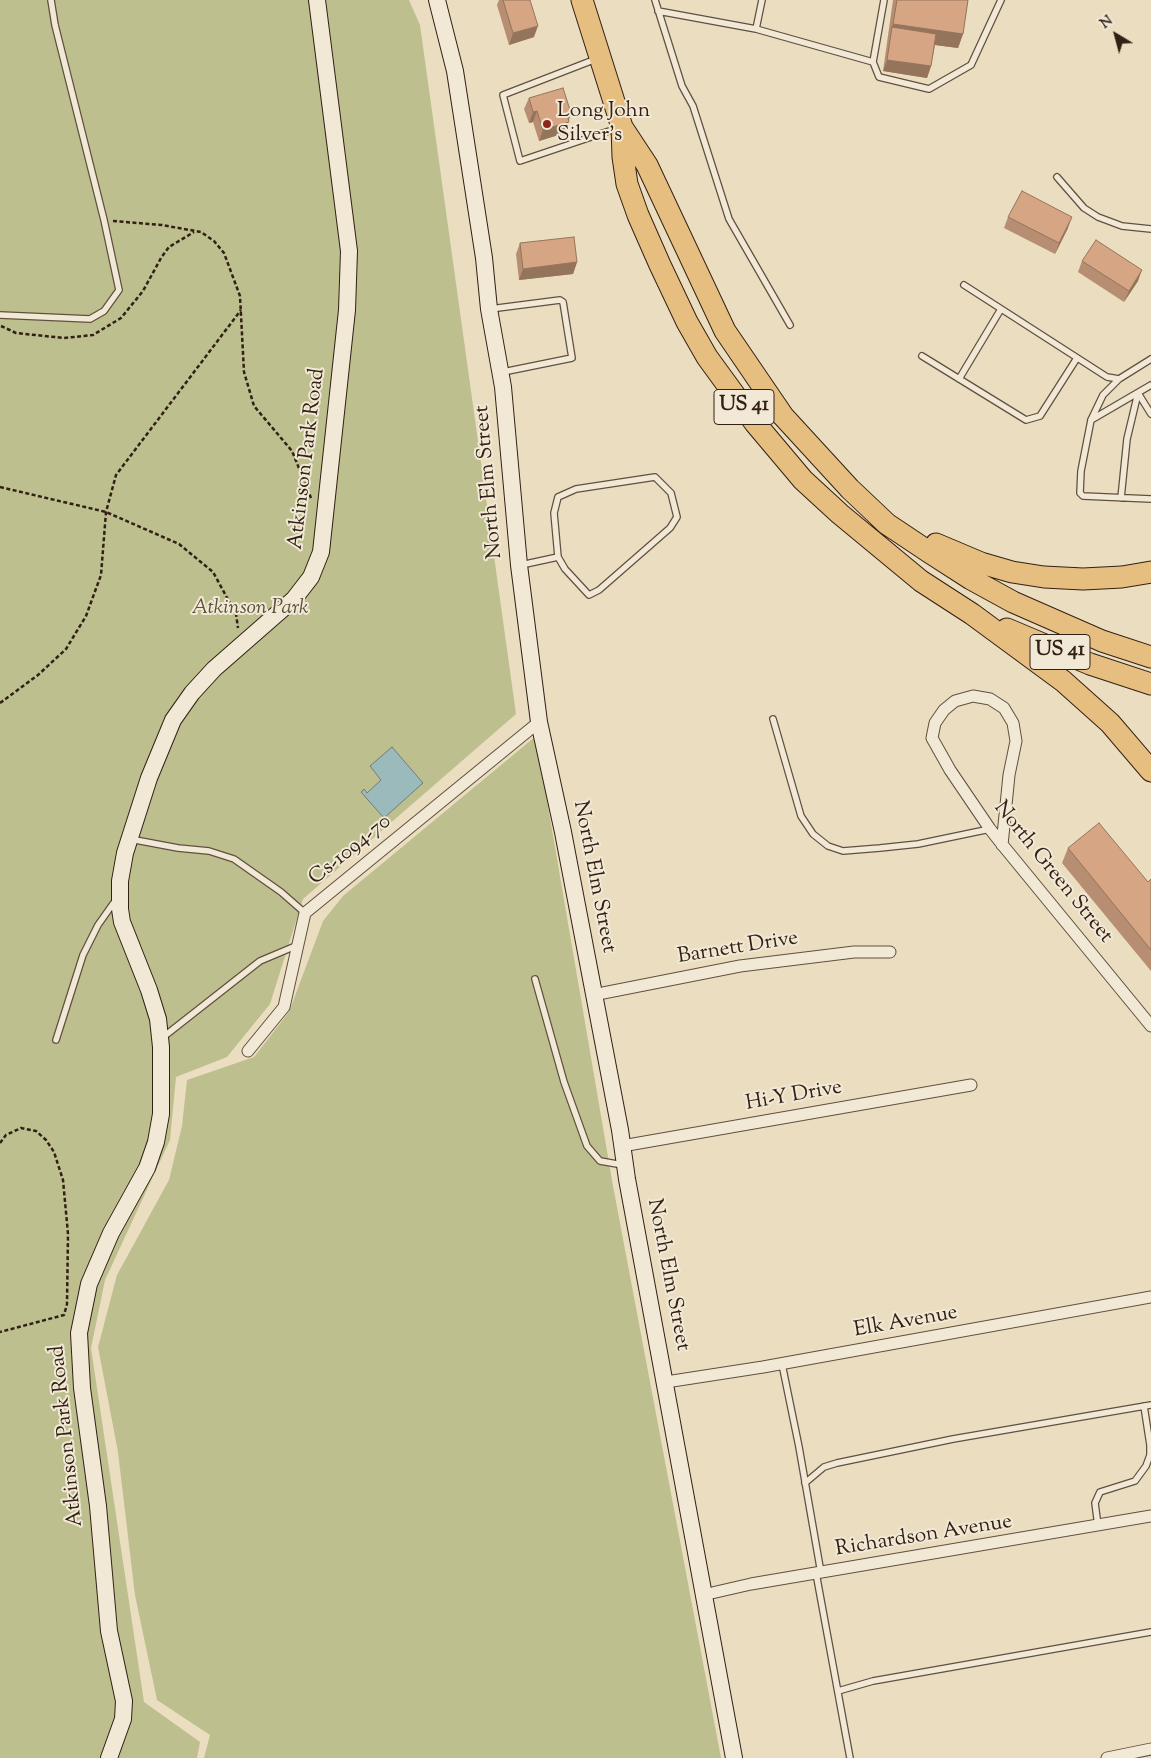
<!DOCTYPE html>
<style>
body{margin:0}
#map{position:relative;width:1151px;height:1758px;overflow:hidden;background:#eaddc0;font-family:"Sorts Mill Goudy",serif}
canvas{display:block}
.north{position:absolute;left:1091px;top:10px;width:50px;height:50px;-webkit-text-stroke:4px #f1e9d6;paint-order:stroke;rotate:323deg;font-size:14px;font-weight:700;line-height:20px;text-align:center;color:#332015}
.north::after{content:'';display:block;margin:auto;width:18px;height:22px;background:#332015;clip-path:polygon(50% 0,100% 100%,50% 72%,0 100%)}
</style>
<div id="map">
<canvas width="1151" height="1758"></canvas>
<div class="north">N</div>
</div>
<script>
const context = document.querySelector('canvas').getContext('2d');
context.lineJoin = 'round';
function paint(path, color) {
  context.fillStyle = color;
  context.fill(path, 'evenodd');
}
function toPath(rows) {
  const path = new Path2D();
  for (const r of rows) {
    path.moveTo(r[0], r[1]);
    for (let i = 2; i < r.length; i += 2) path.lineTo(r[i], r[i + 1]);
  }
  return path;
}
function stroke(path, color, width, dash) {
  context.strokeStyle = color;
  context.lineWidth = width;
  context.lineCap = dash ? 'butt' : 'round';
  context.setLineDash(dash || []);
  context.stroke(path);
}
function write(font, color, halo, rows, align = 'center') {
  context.font = font + ' "Sorts Mill Goudy",serif';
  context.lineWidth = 4;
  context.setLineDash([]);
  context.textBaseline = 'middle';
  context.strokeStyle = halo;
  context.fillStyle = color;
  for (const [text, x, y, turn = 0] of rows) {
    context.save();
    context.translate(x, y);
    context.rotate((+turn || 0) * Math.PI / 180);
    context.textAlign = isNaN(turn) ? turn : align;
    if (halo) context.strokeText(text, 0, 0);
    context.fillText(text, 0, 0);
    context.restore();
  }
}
paint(toPath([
 [0,0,409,0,420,25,516,714,303,899,270,1004,227,1057,176,1077,170,1140,105,1280,91,1348,144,1702,200,1742,197,1758,0,1758],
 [536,736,613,1186,721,1758,204,1758,210,1735,157,1700,135,1595,118,1452,98,1347,117,1275,169,1180,182,1126,187,1080,254,1057,289,1012,323,921,343,896]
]), '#bdbf8e');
const water = toPath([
 [392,747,423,783,384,818,361,792,364,789,367,793,381,780,370,766,392,747]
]);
paint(water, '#9bbabc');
stroke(water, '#717c79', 1);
const lane = toPath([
 [655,0,682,86,693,106,729,219,790,325],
 [658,11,756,29,873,62,879,77,929,89,971,65,1001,0],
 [756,29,762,0],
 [596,59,503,95,520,161,618,128],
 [873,62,884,0],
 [1057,177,1084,208,1098,217,1122,226,1151,229],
 [964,285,1107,377,1119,379,1151,359],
 [490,309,560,300,563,302,572,358,503,372],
 [0,315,90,319,104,311,119,290,104,220,55,25,51,0],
 [922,356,1026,420,1040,416,1077,358],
 [959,379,1001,309],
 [1119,379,1103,395,1091,420,1081,471,1080,493,1083,496,1151,499],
 [1138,393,1151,414],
 [1091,420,1151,385],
 [1121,498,1127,439,1138,393],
 [521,565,558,557,565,569,589,595,599,590,670,528,677,517,671,493,655,477,576,489,558,497,554,513,558,557],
 [773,719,801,816,813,834,828,846,843,851,880,848,918,844,990,829],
 [130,839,178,848,209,851,234,859,281,892,305,913],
 [535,979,564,1082,587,1146,600,1161,623,1165],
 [162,1038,260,961,298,945],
 [56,1040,83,955,98,925,115,901],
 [782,1364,799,1447,821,1573],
 [805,1483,824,1467,837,1463,953,1439,1151,1405],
 [1098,1526,1095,1503,1100,1492,1135,1481,1146,1466,1150,1455,1150,1445,1144,1406],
 [816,1573,850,1758],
 [838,1691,873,1681,1151,1632]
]);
const street = toPath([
 [1002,845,1009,775,1016,741,1013,723,1004,708,990,699,973,696,955,701,944,710,935,723,932,738,950,770,990,829,1005,848,1151,1026],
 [593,995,740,966,854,952,890,952],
 [248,1051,284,1007,305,913,539,722],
 [622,1146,971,1085],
 [666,1382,763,1367,1151,1297],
 [703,1595,751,1584,1151,1516],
 [1107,1758,1151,1749]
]);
const secondary = toPath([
 [437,0,455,71,484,258,489,309,503,387,519,565,539,722,563,832,620,1130,627,1179,734,1758],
 [109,1758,123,1719,124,1701,109,1631,98,1506,82,1388,79,1333,89,1284,111,1233,147,1168,156,1142,161,1114,161,1047,158,1019,149,990,122,922,120,909,120,881,125,853,149,778,173,720,192,693,214,669,294,599,311,577,321,552,347,310,349,251,317,0]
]);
const highway = toPath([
 [582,0,622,127,647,165,725,331,783,416,850,489,887,524,929,552,971,579,1013,602,1102,641,1151,657],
 [622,127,623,157,627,184,638,215,660,265,687,322,707,357,755,423,803,480,840,514,921,581,972,614,1063,681,1110,723,1151,771],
 [936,544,981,563,1012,572,1044,577,1083,579,1122,577,1151,572],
 [1007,629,1090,664,1151,684]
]);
stroke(lane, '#614f40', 8);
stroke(street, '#614f40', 13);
stroke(secondary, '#332015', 18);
stroke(highway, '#332015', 23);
stroke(toPath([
 [113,221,162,225,201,232,214,241,224,253,240,296,244,372,254,406,292,451,311,498],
 [1,326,16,333,64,338,93,335,121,318,143,291,161,258,169,247,194,232],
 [0,487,106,512,179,544,213,572,236,614,238,628],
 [0,703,38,675,66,649,86,616,101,575,106,512,116,475,241,310],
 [0,1143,6,1135,21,1128,36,1131,46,1140,54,1152,63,1180,68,1234,67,1304,64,1315,0,1332]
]), '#332015', 2.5, [4, 2.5]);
stroke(lane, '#f1e9d6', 5.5);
stroke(street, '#f1e9d6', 11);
stroke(secondary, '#f1e9d6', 16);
stroke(highway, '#e5be80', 21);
paint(toPath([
 [499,0,503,0,534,37,509,45,497,5],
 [893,0,968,0,963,34,958,48,935,45,931,66,927,78,883,71],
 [529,98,568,120,565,133,539,141,533,122,529,123,524,109],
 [1008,217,1068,228,1055,254,1004,228],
 [520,243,577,262,573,274,519,280,516,254],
 [1082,261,1138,281,1124,302,1078,272],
 [1068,848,1148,882,1151,879,1151,971,1062,863]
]), '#b78e72');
paint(toPath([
 [893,24,963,34,958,48,890,39,892,27,888,38],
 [538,26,534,37,509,45,513,33],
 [887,60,931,66,927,78,883,71],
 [537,111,533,122,529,123,533,112],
 [571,113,565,133,539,141,543,130,567,114],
 [1072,217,1068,228,1055,254,1059,243],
 [577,262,573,274,519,280,523,269],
 [1142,270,1138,281,1124,302,1129,291]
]), '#95745c');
const building = toPath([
 [503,0,530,0,538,26,513,33,503,0],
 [897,0,968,0,963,34,893,24,897,0],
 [892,27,936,34,931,66,887,60,892,27],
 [563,88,571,113,567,114,569,122,543,130,537,111,533,112,529,98,563,88],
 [1022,191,1072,217,1059,243,1008,217,1022,191],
 [574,237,577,262,523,269,520,243,574,237],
 [1096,240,1142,270,1129,291,1082,261,1096,240],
 [1099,823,1148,882,1151,879,1151,950,1068,848,1099,823]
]);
paint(building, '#d5a584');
stroke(building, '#95745c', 1);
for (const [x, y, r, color] of [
 [547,124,5,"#8f2418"]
]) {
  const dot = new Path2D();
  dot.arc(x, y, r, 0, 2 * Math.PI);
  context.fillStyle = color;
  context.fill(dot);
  stroke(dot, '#f1e9d6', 2);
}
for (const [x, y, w] of [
 [744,407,60],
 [1060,652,60]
]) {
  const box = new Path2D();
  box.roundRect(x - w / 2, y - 17.5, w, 35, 4);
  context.fillStyle = '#f1e9d6';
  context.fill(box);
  stroke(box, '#332015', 1);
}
write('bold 20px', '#332015', null, [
 ["US 41",744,407],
 ["US 41",1060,652]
]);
write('21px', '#332015', '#f1e9d6', [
 ["Long John",557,112],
 ["Silver's",557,136]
], 'left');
write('21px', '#332015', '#f1e9d6', [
 ["Atkinson Park Road",308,459,-83],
 ["North Elm Street",490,482,-95],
 ["Cs-1094-70",351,851,-39],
 ["North Green Street",1052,873,51],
 ["North Elm Street",593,877,79],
 ["Barnett Drive",738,949,-9],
 ["Hi-Y Drive",794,1097,-10],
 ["North Elm Street",667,1275,79],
 ["Elk Avenue",906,1323,-10],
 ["Atkinson Park Road",68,1436,-96],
 ["Richardson Avenue",924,1537,-9]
]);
write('italic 21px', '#5c5039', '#f1e9d6', [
 ["Atkinson Park",250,609]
]);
</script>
